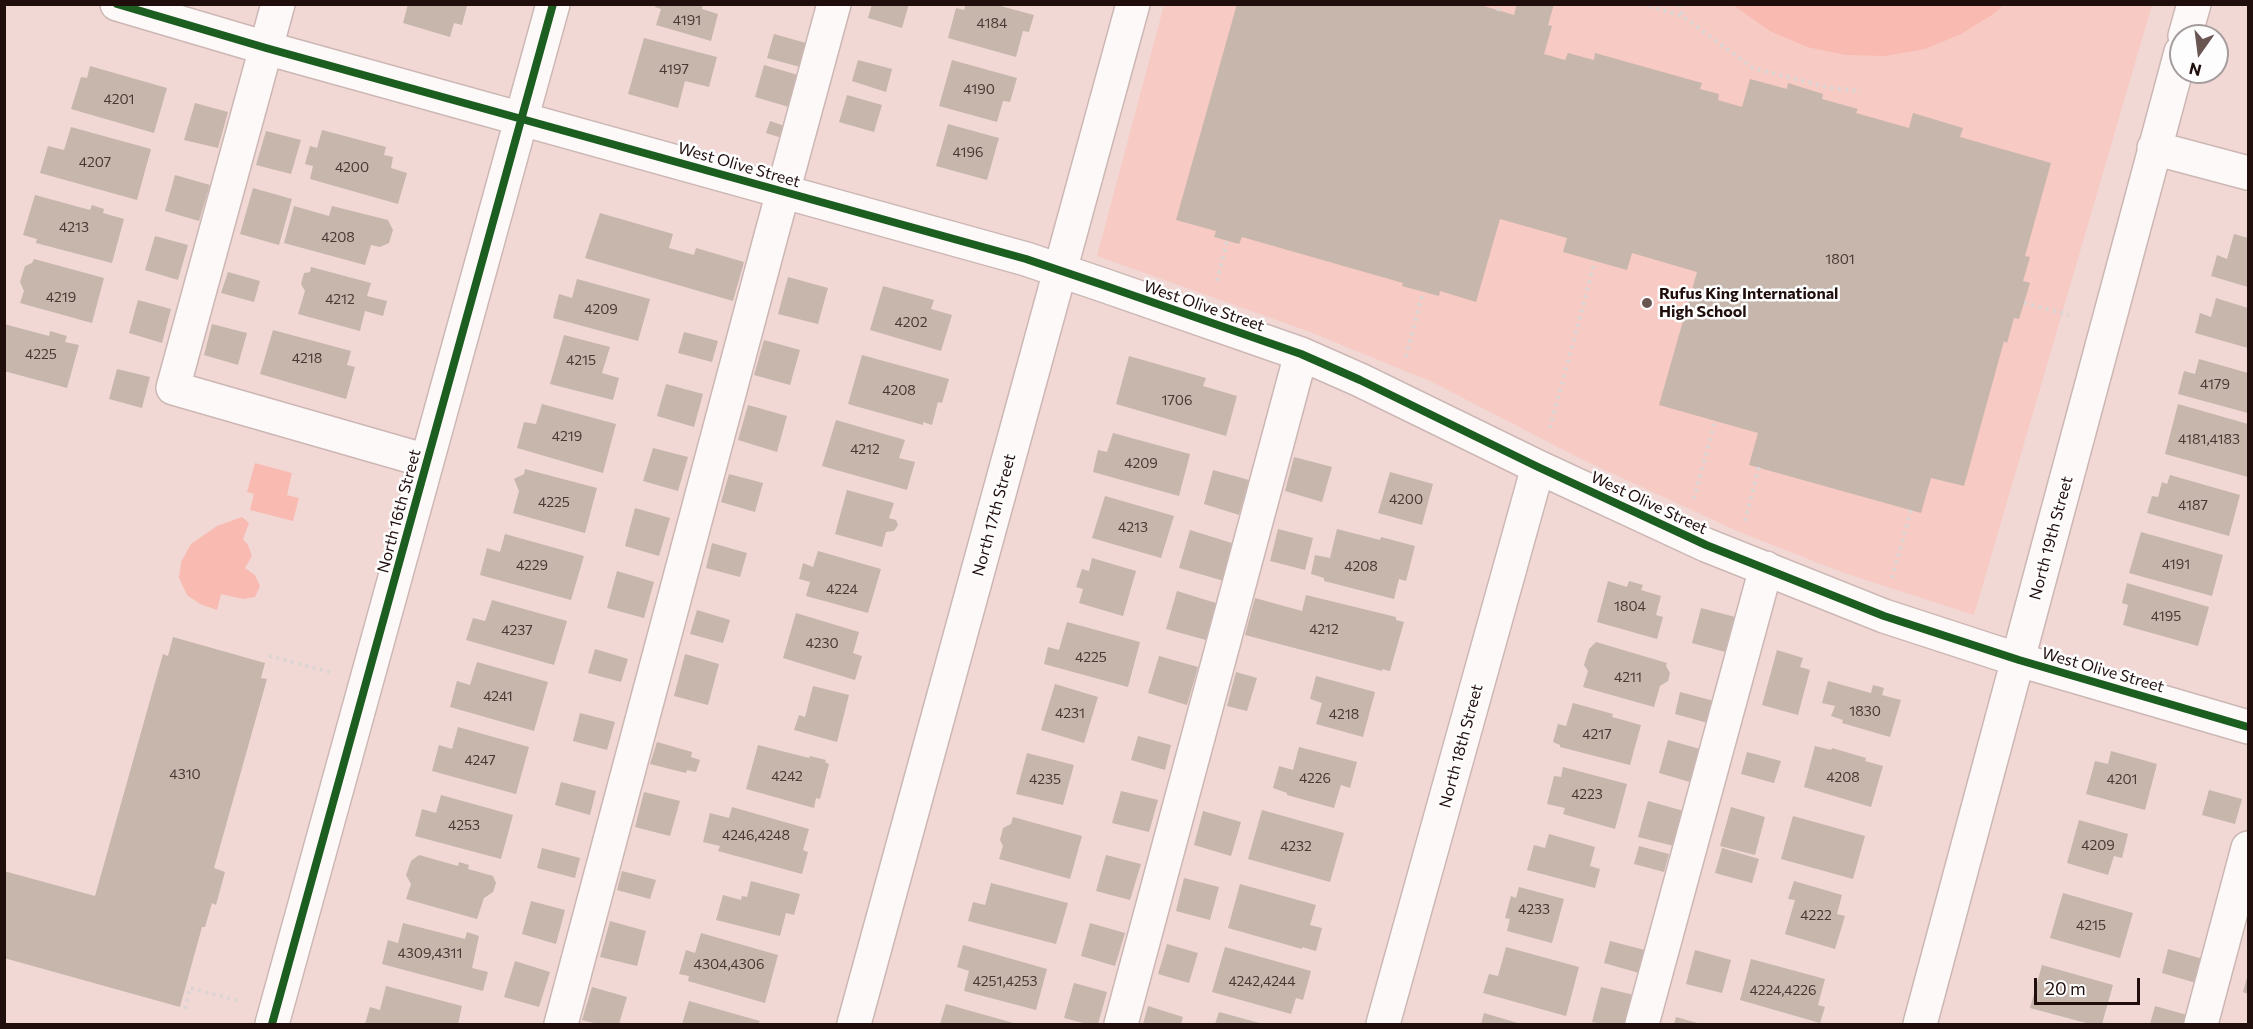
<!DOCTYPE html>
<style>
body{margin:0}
#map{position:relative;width:2253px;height:1029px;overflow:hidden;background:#f1d8d5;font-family:Commissioner,sans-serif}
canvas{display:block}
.frame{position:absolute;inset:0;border:6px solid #200e0c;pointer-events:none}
.north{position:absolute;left:2169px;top:24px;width:60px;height:60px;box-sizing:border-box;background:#fdfdfd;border:2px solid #a59d9d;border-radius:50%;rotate:194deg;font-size:16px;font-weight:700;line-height:24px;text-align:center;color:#200e0c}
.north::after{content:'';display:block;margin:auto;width:21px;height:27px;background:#695552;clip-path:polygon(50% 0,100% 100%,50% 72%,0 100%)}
.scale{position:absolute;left:2034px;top:978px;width:106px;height:27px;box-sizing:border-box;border:3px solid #200e0c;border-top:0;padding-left:8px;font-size:18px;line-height:21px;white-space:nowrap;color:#200e0c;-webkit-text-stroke:4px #fdfdfd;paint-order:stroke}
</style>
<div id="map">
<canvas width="2253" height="1029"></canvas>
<div class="frame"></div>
<div class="north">N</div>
<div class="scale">20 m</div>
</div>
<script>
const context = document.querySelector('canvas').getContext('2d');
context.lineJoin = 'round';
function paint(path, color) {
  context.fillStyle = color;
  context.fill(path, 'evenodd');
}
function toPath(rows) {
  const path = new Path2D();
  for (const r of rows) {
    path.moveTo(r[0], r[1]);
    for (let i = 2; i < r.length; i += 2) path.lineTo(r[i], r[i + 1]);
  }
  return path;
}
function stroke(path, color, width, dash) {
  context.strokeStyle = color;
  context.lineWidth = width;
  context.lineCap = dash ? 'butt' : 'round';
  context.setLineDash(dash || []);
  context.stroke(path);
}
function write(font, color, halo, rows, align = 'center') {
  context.font = font + ' Commissioner,sans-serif';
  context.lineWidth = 5;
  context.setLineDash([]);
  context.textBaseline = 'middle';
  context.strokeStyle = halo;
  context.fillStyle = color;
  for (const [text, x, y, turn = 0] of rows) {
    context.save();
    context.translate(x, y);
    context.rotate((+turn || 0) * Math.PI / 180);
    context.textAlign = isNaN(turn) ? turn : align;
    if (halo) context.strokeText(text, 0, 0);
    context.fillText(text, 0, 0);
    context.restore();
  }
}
paint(toPath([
 [1164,5,2152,5,1974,615,1844,573,1737,531,1579,458,1432,382,1310,332,1097,256]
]), '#f7cac4');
paint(toPath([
 [1733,5,2003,5,1995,13,1961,34,1925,49,1885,56,1846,55,1807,47,1770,31],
 [255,463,292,473,287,495,299,498,293,521,250,510,254,494,247,492],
 [242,517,249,523,243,539,248,545,252,556,245,568,255,575,260,586,255,597,243,599,221,594,217,610,200,604,187,595,179,578,181,562,191,544,217,526]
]), '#f9bab2');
paint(toPath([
 [408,4,463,4,467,6,462,25,454,23,450,37,403,23],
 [656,4,703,4,702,9,718,14,711,41,656,25,661,9,655,7],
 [872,4,909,4,902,28,868,18],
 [966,4,993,4,1034,15,1029,32,1023,31,1016,57,948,38,956,8,964,10],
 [1237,4,1477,4,1514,15,1517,4,1554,4,1548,25,1552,26,1544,54,1565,60,1568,53,1594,60,1595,53,1702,83,1700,89,1719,94,1718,100,1742,107,1750,79,1787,89,1788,83,1823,94,1822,99,1858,109,1856,113,1909,128,1913,113,1963,128,1960,137,2051,163,2025,256,2030,257,2023,281,2030,283,2024,303,2019,319,2014,318,2007,343,2004,341,1964,486,1931,478,1921,513,1749,465,1758,433,1659,405,1697,272,1632,253,1627,270,1563,252,1567,238,1500,219,1476,302,1440,291,1439,296,1402,286,1403,283,1242,237,1239,244,1214,237,1216,231,1176,220],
 [774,34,806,43,800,67,767,58],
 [644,38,717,57,709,87,685,81,678,108,628,94],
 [858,60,892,69,886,92,852,81],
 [952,60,1017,78,1010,102,1003,101,997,122,939,106],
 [764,65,798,75,789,107,755,97],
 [90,66,167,88,154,133,71,109,81,77,87,78],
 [847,95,882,105,874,132,839,122],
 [195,103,228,112,218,148,184,140],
 [770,121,785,126,782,138,766,133],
 [948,124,999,138,987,180,936,166],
 [71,127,151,149,137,200,40,173,48,146,64,150],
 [322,130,386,147,384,155,393,157,391,168,407,173,398,204,310,179,313,166,305,164,310,146,317,148],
 [266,131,301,140,291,174,256,165],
 [175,175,210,185,199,221,165,211],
 [253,188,292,199,279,245,240,234],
 [35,195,90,210,92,205,104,209,103,213,124,219,112,263,36,243,37,239,23,235],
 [294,206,329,216,332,206,388,220,393,230,389,243,380,247,371,245,365,265,284,243],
 [600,213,673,234,669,248,694,255,696,248,744,262,733,301,585,258],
 [2234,234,2248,238,2248,287,2211,276,2217,255,2227,259],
 [155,236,188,245,178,280,145,270],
 [34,259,104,278,92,323,20,303,24,291,20,282,25,266,32,263],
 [311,267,371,283,367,296,387,301,383,316,365,311,360,331,298,314,305,291,301,284,304,273,310,272],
 [228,272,260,281,254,302,221,293],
 [788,277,828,288,818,324,778,314],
 [577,279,650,299,638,341,553,318,559,294,572,298],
 [883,286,934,300,931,309,952,315,941,351,870,330],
 [2216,298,2248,308,2248,348,2195,333,2200,313,2211,317],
 [138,300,171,309,162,343,129,333],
 [4,324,49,336,50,331,67,336,65,342,79,345,67,388,4,371,6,351,4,351],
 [212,324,247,333,238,365,204,355],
 [273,330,351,351,347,365,355,367,346,399,260,374],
 [684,332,718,341,712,362,678,353],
 [564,335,610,347,602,373,619,378,613,400,550,384],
 [764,340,800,350,790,385,754,375],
 [862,355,949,379,942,403,938,402,932,425,923,422,923,425,848,404],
 [1129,356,1206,378,1203,386,1237,396,1226,436,1116,404],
 [2199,359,2248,373,2248,413,2178,394,2184,371,2195,374],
 [117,369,150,377,142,408,109,399],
 [666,384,703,394,694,427,657,416],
 [542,404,616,424,603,473,517,448,524,422,536,424],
 [2178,404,2248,424,2248,477,2165,454],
 [748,405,787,416,777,452,738,440],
 [836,420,905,440,899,458,915,462,907,490,822,466],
 [1113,433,1190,454,1179,496,1093,472,1098,450,1107,452],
 [653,448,688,457,678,491,643,481],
 [1294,457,1332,467,1322,502,1285,491],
 [525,469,597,488,585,533,513,513,519,491,514,479,524,474],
 [1213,470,1249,480,1239,515,1204,504],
 [1390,472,1433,484,1422,525,1378,513],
 [729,474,763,483,755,512,721,502],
 [2170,475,2240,495,2229,536,2147,513,2152,496,2158,497,2162,482,2167,484],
 [847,490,894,503,889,518,896,520,898,525,894,531,886,532,882,547,835,534],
 [1105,496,1174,516,1161,558,1092,538],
 [635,508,670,518,659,556,625,546],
 [1278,529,1313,538,1305,570,1270,561],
 [1337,529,1380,540,1381,537,1415,546,1406,581,1399,579,1394,599,1324,581,1324,578,1311,574,1315,555,1330,558],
 [1190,530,1235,544,1224,581,1179,568],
 [2141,532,2223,555,2212,596,2129,573],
 [505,534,584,556,571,600,480,575,487,548,500,552],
 [712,543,747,553,740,577,706,568],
 [818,551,881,569,868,613,806,596,810,582,799,579,803,563,813,567],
 [1092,558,1136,571,1123,616,1079,603,1083,589,1076,587,1082,569,1089,571],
 [617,571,654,582,644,618,607,608],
 [1608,581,1627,587,1629,581,1643,585,1641,590,1661,596,1656,615,1663,617,1657,639,1597,622],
 [2127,583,2209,607,2198,646,2123,625,2128,605,2122,603],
 [1177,591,1216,603,1206,640,1166,629],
 [1306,595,1396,617,1396,620,1404,622,1390,671,1382,669,1382,671,1245,635,1255,598,1302,611],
 [492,600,567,621,554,665,466,640,473,618,485,621],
 [1701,608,1739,618,1729,653,1692,643],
 [697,610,730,620,723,643,690,634],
 [796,613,859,632,853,653,862,656,855,680,783,658],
 [1067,622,1140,642,1128,687,1044,664,1048,647,1059,650],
 [173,637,265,663,261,678,267,679,214,868,225,872,216,905,212,903,205,927,202,927,180,1007,4,958,4,871,95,896,163,654,168,656],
 [1596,642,1667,663,1666,666,1670,673,1668,681,1660,686,1654,707,1583,687,1588,671,1584,665,1589,649],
 [595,649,628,659,621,682,588,673],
 [1777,650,1803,658,1800,667,1810,670,1798,715,1762,705],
 [685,654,719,664,708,705,674,696],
 [1159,656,1198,667,1187,705,1148,693],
 [477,662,548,682,534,731,450,707,457,681,470,685],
 [1236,672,1257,678,1247,711,1227,706],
 [1316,676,1375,692,1363,737,1316,724,1322,703,1310,699],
 [1828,681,1871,693,1873,685,1884,688,1882,695,1901,700,1890,737,1842,723,1843,720,1831,716,1835,706,1822,703],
 [1055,684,1098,697,1084,743,1041,730],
 [813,686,849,695,837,742,794,730,799,715,805,717],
 [1680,692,1714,701,1708,723,1675,714],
 [1573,703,1613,714,1612,717,1641,725,1630,765,1560,747,1560,745,1553,742,1558,724,1566,726],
 [580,713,615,722,607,750,573,741],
 [458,727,529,747,516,794,432,771,439,745,452,749],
 [1138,736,1171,745,1165,770,1131,760],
 [1668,740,1700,749,1690,782,1659,773],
 [657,742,692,752,691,757,700,760,696,772,687,770,686,773,650,764],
 [758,745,809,758,810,756,826,760,825,762,829,764,820,799,816,798,814,808,746,789],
 [1815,746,1831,750,1832,748,1866,758,1865,761,1883,766,1871,807,1804,787],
 [1299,747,1357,762,1350,788,1341,785,1334,808,1287,795,1287,793,1273,788,1279,766,1293,770],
 [2111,751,2157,764,2145,810,2086,794,2095,761,2108,764],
 [1747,752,1781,761,1774,783,1741,774],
 [1027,753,1074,765,1063,805,1016,794],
 [1563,767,1627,784,1615,829,1563,814,1565,808,1547,804,1554,776,1561,777],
 [561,782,596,791,590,815,555,805],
 [2209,790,2242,799,2235,824,2202,815],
 [1121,791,1158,800,1149,832,1112,823],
 [644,792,680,801,670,836,635,827],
 [441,795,513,815,501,859,415,836,422,809,436,813],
 [1648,801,1684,811,1674,846,1638,837],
 [732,807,809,829,803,850,808,852,802,874,718,851,720,846,703,842,710,813,729,818],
 [1731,807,1765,817,1755,855,1720,846],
 [1262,810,1344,833,1330,882,1248,859],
 [1203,811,1241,822,1231,856,1194,845],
 [1793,816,1865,836,1853,879,1781,859],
 [1013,817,1082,836,1070,879,999,859,1003,846,1000,840,1003,828,1011,824],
 [2079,820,2128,834,2122,858,2114,856,2108,875,2067,863],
 [1549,834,1595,847,1590,866,1600,869,1595,888,1527,870,1534,845,1545,848],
 [1639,846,1669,854,1664,872,1634,864],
 [542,848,580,858,575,878,537,868],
 [1722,848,1759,859,1752,883,1715,873],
 [419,855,458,866,459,862,469,865,468,869,493,876,496,883,493,892,484,898,477,919,406,899,411,884,406,875,411,861],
 [1106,855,1141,864,1130,900,1096,891],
 [622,871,656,880,650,899,617,890],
 [1184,878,1219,887,1210,920,1176,911],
 [751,881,800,894,794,915,786,913,780,936,716,920,723,895,741,900,742,896,747,897],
 [1794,881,1842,895,1837,914,1845,916,1835,949,1785,934,1795,900,1788,899],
 [991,883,1068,903,1056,944,968,921,973,902,985,905],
 [1240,884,1316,905,1310,925,1322,928,1316,951,1302,947,1302,949,1228,928],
 [1519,887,1564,899,1552,943,1507,931,1510,919,1505,918,1511,896,1516,898],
 [2063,893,2133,913,2120,958,2050,938],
 [531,901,565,910,556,944,522,934],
 [610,921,646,931,637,966,600,957],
 [403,923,465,939,467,932,479,936,472,968,488,972,483,991,382,964,388,940,398,943],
 [1090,923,1125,933,1115,966,1081,956],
 [701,933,778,955,765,1003,688,981,689,976,679,974,686,950,695,953],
 [1610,941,1645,950,1639,973,1604,963],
 [1167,944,1198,953,1189,983,1158,974],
 [963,945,1047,969,1036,1010,964,991,969,971,957,967],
 [1225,947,1311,971,1303,1000,1296,998,1291,1014,1212,992],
 [1506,947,1579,967,1566,1016,1483,993,1489,974,1498,976],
 [2168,949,2203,959,2196,983,2162,973],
 [1695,950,1731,960,1722,993,1686,984],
 [1751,959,1825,979,1818,1005,1825,1007,1820,1023,1740,1000],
 [515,961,550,972,539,1007,504,997],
 [2042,965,2113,985,2102,1024,2090,1024,2030,1008],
 [2248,974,2248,994,2243,992],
 [1074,983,1107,992,1098,1024,1087,1024,1064,1018],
 [386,986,462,1006,458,1024,365,1024,370,1007,380,1010],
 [592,987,627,997,619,1024,598,1024,582,1020],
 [1601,987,1634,995,1627,1024,1603,1024,1592,1022],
 [689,1001,760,1021,758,1024,682,1024],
 [946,1004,1017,1024,940,1024],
 [1148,1006,1183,1017,1181,1024,1143,1024],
 [2155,1006,2187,1015,2185,1024,2150,1024],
 [1219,1012,1263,1024,1215,1024],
 [1484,1013,1521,1024,1481,1024],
 [1676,1017,1701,1024,1674,1024]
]), '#c6b6ac');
const minor = toPath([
 [117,4,266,48,1026,259,1103,285,1301,354,1360,380,1538,467,1706,545,1884,616,2019,660,2248,727],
 [278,4,173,388,427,461],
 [2185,36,2194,4],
 [2154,148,2248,173],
 [272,1024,553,4],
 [561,1024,771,236,834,4],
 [854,1024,1133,4],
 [1121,1024,1301,354],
 [1383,1024,1538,467],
 [1642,1024,1766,568],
 [1920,1024,2181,52],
 [2201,1024,2248,848]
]);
stroke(minor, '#ccb7b4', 36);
stroke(toPath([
 [1642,4,1682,16],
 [1680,4,1682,16,1753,68,1830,88,1861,91],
 [1498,11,1500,4],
 [1217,281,1227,241],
 [2024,303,2069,315],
 [1406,357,1423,292],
 [1550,428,1595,261],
 [1694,499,1715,421],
 [1745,521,1759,467],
 [1892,578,1911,510],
 [269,656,330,672],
 [185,1009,190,988,239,1001]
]), '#dcd5d3', 4, [3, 4.5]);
stroke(minor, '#fdf9f9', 33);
stroke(toPath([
 [117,4,266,48,1026,259,1103,285,1301,354,1360,380,1538,467,1706,545,1884,616,2019,660,2248,727],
 [272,1024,553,4]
]), '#1b5e20', 8);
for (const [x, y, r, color] of [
 [1647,303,6,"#695552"]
]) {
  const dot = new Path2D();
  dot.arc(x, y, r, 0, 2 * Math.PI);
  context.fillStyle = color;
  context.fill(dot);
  stroke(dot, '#fdfdfd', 2);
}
write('14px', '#4a3834', null, [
 ["4191",687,20],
 ["4184",992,23],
 ["4197",674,69],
 ["4190",979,89],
 ["4201",119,99],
 ["4196",968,152],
 ["4207",95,162],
 ["4200",352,167],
 ["4213",74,227],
 ["4208",338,237],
 ["1801",1840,259],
 ["4219",61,297],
 ["4212",340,299],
 ["4209",601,309],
 ["4202",911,322],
 ["4225",41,354],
 ["4218",307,358],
 ["4215",581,360],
 ["4179",2215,384],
 ["4208",899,390],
 ["1706",1177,400],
 ["4219",567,436],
 ["4181,4183",2209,439],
 ["4212",865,449],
 ["4209",1141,463],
 ["4200",1406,499],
 ["4225",554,502],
 ["4187",2193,505],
 ["4213",1133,527],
 ["4191",2176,564],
 ["4229",532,565],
 ["4208",1361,566],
 ["4224",842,589],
 ["1804",1630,606],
 ["4195",2166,616],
 ["4212",1324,629],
 ["4237",517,630],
 ["4230",822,643],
 ["4225",1091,657],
 ["4211",1628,677],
 ["4241",498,696],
 ["1830",1865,711],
 ["4231",1070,713],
 ["4218",1344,714],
 ["4217",1597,734],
 ["4247",480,760],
 ["4310",185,774],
 ["4242",787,776],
 ["4208",1843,777],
 ["4226",1315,778],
 ["4235",1045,779],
 ["4201",2122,779],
 ["4223",1587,794],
 ["4253",464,825],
 ["4246,4248",756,835],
 ["4209",2098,845],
 ["4232",1296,846],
 ["4233",1534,909],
 ["4222",1816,915],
 ["4215",2091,925],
 ["4309,4311",430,953],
 ["4304,4306",729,964],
 ["4251,4253",1005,981],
 ["4242,4244",1262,981],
 ["4224,4226",1783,990]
]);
write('16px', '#200e0c', '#fdfdfd', [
 ["West Olive Street",739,165,16],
 ["West Olive Street",1204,306,19],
 ["West Olive Street",1649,503,25],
 ["North 16th Street",399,511,-75],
 ["North 17th Street",994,515,-75],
 ["North 19th Street",2051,538,-75],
 ["West Olive Street",2103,670,16],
 ["North 18th Street",1461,746,-75]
]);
write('bold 16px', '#200e0c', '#fdfdfd', [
 ["Rufus King International",1659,294],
 ["High School",1659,312]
], 'left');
</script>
